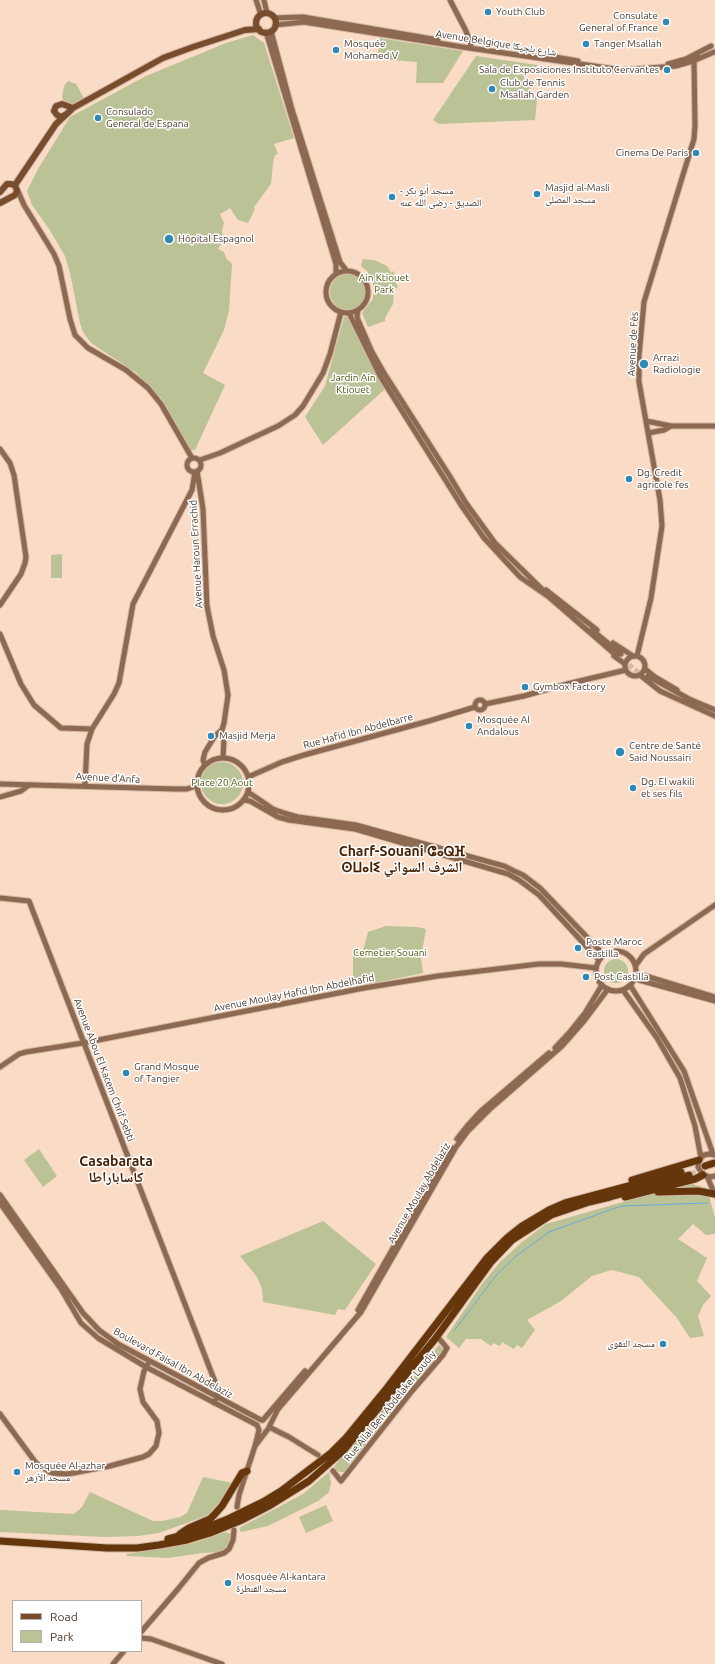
<!DOCTYPE html>
<meta charset="utf-8">
<style>
body{margin:0}
#map{position:relative;width:715px;height:1664px;overflow:hidden;background:#f9dbc6;font-family:Ubuntu,sans-serif}
canvas{display:block}
.legend{position:absolute;left:12px;top:1600px;width:130px;height:52px;box-sizing:border-box;background:#fff;border:1px solid #b7afaa;margin:0;padding:5px 7px;list-style:none;font-size:12px;color:#4b372a}
.legend li{display:flex;align-items:center;gap:8px;height:20px}
.legend b{width:20px;border:1px solid #b7afaa}
</style>
<div id="map">
<canvas width="715" height="1664"></canvas>
<ul class="legend">
<li><b style="height:5px;background:#784d2e"></b>Road</li>
<li><b style="height:11px;background:#bbc296"></b>Park</li>
</ul>
</div>
<script>
const context = document.querySelector('canvas').getContext('2d');
context.lineJoin = 'round';
function paint(path, color) {
  context.fillStyle = color;
  context.fill(path, 'evenodd');
}
function toPath(rows) {
  const path = new Path2D();
  for (const r of rows) {
    if (r.length === 3) {
      path.moveTo(r[0] + r[2], r[1]);
      path.arc(r[0], r[1], r[2], 0, 2 * Math.PI);
      continue;
    }
    path.moveTo(r[0], r[1]);
    for (let i = 2; i < r.length; i += 2) path.lineTo(r[i], r[i + 1]);
  }
  return path;
}
function stroke(path, color, width, dash) {
  context.strokeStyle = color;
  context.lineWidth = width;
  context.lineCap = dash ? 'butt' : 'round';
  context.setLineDash(dash || []);
  context.stroke(path);
}
function write(font, color, halo, rows, align = 'center') {
  context.font = font + ' Ubuntu,"Noto Naskh Arabic","Noto Sans Tifinagh",sans-serif';
  context.lineWidth = 3;
  context.setLineDash([]);
  context.textBaseline = 'middle';
  context.strokeStyle = halo;
  context.fillStyle = color;
  for (const [text, x, y, turn = 0] of rows) {
    context.save();
    context.translate(x, y);
    context.rotate((+turn || 0) * Math.PI / 180);
    context.textAlign = isNaN(turn) ? turn : align;
    if (halo) context.strokeText(text, 0, 0);
    context.fillText(text, 0, 0);
    context.restore();
  }
}
paint(toPath([
 [253,35,264,43,294,138,274,144,278,154,275,155,273,163,271,184,254,207,255,209,248,223,238,220,230,208,220,214,224,223,222,231,223,241,218,249,224,252,226,258,232,264,229,311,224,330,203,373,225,385,195,450,190,450,162,399,135,372,91,343,83,332,80,323,70,273,65,256,51,232,32,205,27,191,38,169,70,117,146,76,226,43],
 [379,38,463,51,443,83,416,83,417,62,378,59],
 [476,56,537,65,538,68,525,72,524,79,537,99,535,120,439,124,433,120],
 [68,81,76,84,85,100,72,106,63,100,62,97,64,86],
 [363,259,374,260,387,266,391,273,394,271,396,283,398,287,394,289,393,304,385,318,385,321,368,327,362,313,373,299,373,283,367,271,361,266],
 [348,292,18],
 [344,317,349,317,365,353,385,389,323,445,305,417,325,386],
 [62,554,62,578,51,578,51,555],
 [222,783,21],
 [386,926,417,927,426,929,421,957,423,973,366,985,353,980,353,949,363,951,368,932],
 [616,971,12],
 [39,1149,57,1176,43,1187,24,1160],
 [689,1183,707,1188,715,1218,715,1234,706,1235,693,1224,678,1239,707,1258,697,1281,711,1296,703,1305,698,1316,704,1336,690,1338,677,1318,639,1277,612,1270,592,1276,561,1301,527,1320,535,1330,522,1348,517,1345,514,1349,502,1342,500,1346,493,1343,491,1346,481,1339,466,1339,459,1348,446,1337,482,1284,501,1261,522,1242,546,1224],
 [323,1221,376,1264,345,1310,338,1309,335,1315,263,1302,262,1289,257,1277,240,1256],
 [439,1345,444,1350,344,1472,339,1472,333,1468,409,1376,412,1377],
 [329,1472,331,1483,329,1492,318,1501,268,1526,241,1532,239,1528,303,1494],
 [203,1477,233,1483,214,1510,208,1515,159,1533,138,1536,105,1537,0,1532,0,1510,74,1514,82,1507,90,1492,153,1521,162,1521,180,1517,187,1513],
 [326,1505,333,1521,306,1533,299,1517],
 [225,1532,231,1534,228,1545,220,1552,202,1553,168,1558,126,1556,127,1554,194,1543]
]), '#bbc296');
stroke(toPath([
 [454,1331,498,1273,516,1256,549,1232,621,1206,708,1203],
 [423,1371,434,1357]
]), '#6babd1', 1);
stroke(toPath([
 [623,660,643,676]
]), '#d6baa7', 5, [5, 2.5]);
stroke(toPath([
 [689,1175,706,1170]
]), '#d6baa7', 7, [7, 3.5]);
const secondary = toPath([
 [256,0,261,15],
 [264,0,267,13],
 [450,0,466,31,471,45],
 [274,18,303,17,438,40],
 [275,25,304,22,469,48,622,70,676,66,693,61,714,52],
 [271,31,291,106,315,183,340,262,346,270],
 [266,32,336,264,336,273],
 [549,56,578,61],
 [668,64,686,59,711,46],
 [17,189,24,205,54,254,59,266,70,319,75,335,88,348,126,370,148,388,161,404,192,458],
 [347,292,21],
 [358,310,357,316,358,320,372,352,384,373,449,475,466,503,495,543,547,594],
 [349,313,380,376,461,505,484,538,520,577,549,597,617,656],
 [646,421,671,426,715,426],
 [648,433,664,430,671,426],
 [0,449,10,463,14,475,26,557,25,563,21,574,0,605],
 [194,465,7],
 [200,460,220,453,278,426,295,415,303,406,323,373,330,354,341,312],
 [197,471,203,509,207,606,213,636,224,670,228,695,224,723,222,730,215,736,205,752,203,760,205,765],
 [546,590,597,630],
 [592,630,621,654],
 [0,634,21,684,34,705,61,728,92,729],
 [613,643,633,656],
 [614,656,625,664],
 [637,656,651,598,662,526,660,500,639,382,639,355,644,302,694,139,695,125,694,61,697,55],
 [635,666,10],
 [645,669,655,677,677,690],
 [640,675,660,691,715,716],
 [648,676,689,699,715,710],
 [480,705,5],
 [485,704,524,696,567,684,626,670],
 [222,730,224,739,223,758],
 [223,784,26],
 [248,777,282,762,304,755,429,721,475,707],
 [0,784,175,789,187,789,196,786],
 [85,785,87,744,92,729,114,694,119,683,133,604,192,490,195,472],
 [248,792,273,809,284,813,298,817,356,825,504,866,514,871,523,875,540,888,604,955],
 [0,797,21,791,29,785],
 [244,800,250,801,278,817,289,820,355,829,508,874,519,880,539,895,599,960],
 [0,898,29,901,217,1387,218,1394,214,1403],
 [616,971,20],
 [636,965,644,954,715,905],
 [636,973,715,997],
 [635,979,715,1001],
 [630,985,684,1071,713,1154],
 [623,990,657,1038,680,1078,695,1126,701,1158],
 [555,1048,569,1033,585,1013,602,985],
 [0,1067,19,1054,26,1052,83,1043,364,988,438,976,539,964,561,964,596,968],
 [457,1139,468,1125,480,1112,549,1053],
 [715,1155,709,1154,704,1155,699,1160,698,1167,703,1175,710,1177,715,1176],
 [707,1176,715,1195],
 [0,1195,83,1313,99,1330,118,1344,261,1420],
 [0,1203,61,1289,81,1323,98,1338,146,1367,257,1425],
 [358,1310,422,1197,452,1148],
 [0,1414,36,1463,51,1473,68,1474,110,1466,143,1457,149,1454,156,1446,159,1433,157,1421,143,1402,140,1389,144,1371,148,1364],
 [263,1420,305,1371],
 [269,1427,289,1437,318,1455],
 [255,1446,268,1429,278,1409,361,1312,456,1147,468,1131,491,1108,562,1046,584,1021,608,989],
 [333,1471,341,1481,412,1391,443,1355,447,1348,437,1336],
 [237,1507,239,1495,255,1446,259,1430,257,1425],
 [141,1632,178,1589,199,1563,208,1558,224,1553,229,1549,233,1540,234,1530],
 [141,1638,151,1639,222,1664],
 [113,1664,124,1651]
]);
const primary = toPath([
 [266,23,10],
 [65,115,61,117,57,115,54,111,56,106,62,104,73,108],
 [15,185,56,124,73,108,163,58,193,47,245,30,259,29],
 [0,192,7,184,10,184,15,185],
 [0,203,15,195,17,191,15,185]
]);
const highway = toPath([
 [705,1166,714,1163],
 [632,1180,699,1160],
 [658,1192,698,1191,715,1194],
 [625,1197,695,1179,703,1175],
 [180,1534,189,1528,210,1519,214,1515,222,1506,242,1473,247,1471],
 [168,1539,194,1532,228,1519,263,1502,281,1491,331,1453,346,1438,387,1388,487,1258,507,1238,522,1226,549,1210,565,1203,681,1172],
 [0,1541,107,1548,137,1548,159,1545,187,1540,210,1533,242,1520,269,1506,309,1481,343,1451,435,1339,491,1262,512,1240,551,1215,589,1202,610,1197,689,1175]
]);
stroke(secondary, '#d3b7a4', 7);
stroke(primary, '#d3b7a4', 8);
stroke(highway, '#d3b7a4', 9);
stroke(secondary, '#8d6951', 5);
stroke(primary, '#784d2e', 6);
stroke(highway, '#65350b', 7);
for (const [x, y, r, color] of [
 [488,12,4,"#3088b6"],
 [666,22,4,"#3088b6"],
 [586,44,4,"#3088b6"],
 [336,50,4,"#3088b6"],
 [667,70,4,"#3088b6"],
 [492,89,4,"#3088b6"],
 [98,118,4,"#3088b6"],
 [696,153,4,"#3088b6"],
 [537,194,4,"#3088b6"],
 [392,197,4,"#3088b6"],
 [169,239,5,"#3088b6"],
 [644,364,5,"#3088b6"],
 [629,479,4,"#3088b6"],
 [525,687,4,"#3088b6"],
 [469,726,4,"#3088b6"],
 [211,736,4,"#3088b6"],
 [620,752,5,"#3088b6"],
 [633,788,4,"#3088b6"],
 [578,948,4,"#3088b6"],
 [586,977,4,"#3088b6"],
 [126,1073,4,"#3088b6"],
 [663,1344,4,"#3088b6"],
 [17,1472,4,"#3088b6"],
 [228,1583,4,"#3088b6"]
]) {
  const dot = new Path2D();
  dot.arc(x, y, r, 0, 2 * Math.PI);
  context.fillStyle = color;
  context.fill(dot);
  stroke(dot, '#fff', 1.5);
}
write('10px', '#4b372a', '#fff', [
 ["Youth Club",496,12],
 ["Consulate",658,16,"right"],
 ["General of France",658,28,"right"],
 ["Mosquée",344,44],
 ["Mohamed V",344,56],
 ["Tanger Msallah",594,44],
 ["Sala de Exposiciones Instituto Cervantes",659,70,"right"],
 ["Club de Tennis",500,83],
 ["Msallah Garden",500,95],
 ["Consulado",106,112],
 ["General de Espana",106,124],
 ["Cinema De Paris",688,153,"right"],
 ["Masjid al-Masli",545,188],
 ["مسجد المصلى",545,200],
 ["- مسجد أبو بكر",400,191],
 ["الصديق - رضى الله عنه",400,203],
 ["Hôpital Espagnol",178,239],
 ["Arrazi",653,358],
 ["Radiologie",653,370],
 ["Dg. Credit",637,473],
 ["agricole fes",637,485],
 ["Gymbox Factory",533,687],
 ["Mosquée Al",477,720],
 ["Andalous",477,732],
 ["Masjid Merja",219,736],
 ["Centre de Santé",629,746],
 ["Said Noussairi",629,758],
 ["Dg. El wakili",641,782],
 ["et ses fils",641,794],
 ["Poste Maroc",586,942],
 ["Castilla",586,954],
 ["Post Castilla",594,977],
 ["Grand Mosque",134,1067],
 ["of Tangier",134,1079],
 ["مسجد التقوى",655,1344,"right"],
 ["Mosquée Al-azhar",25,1466],
 ["مسجد الأزهر",25,1478],
 ["Mosquée Al-kantara",236,1577],
 ["مسجد القنطرة",236,1589]
], 'left');
write('10px', '#4b372a', '#fff', [
 ["Avenue Belgique شارع بلجيكا",496,43,9],
 ["Avenue de Fès",633,344,-87],
 ["Avenue Haroun Errachid",196,554,-93],
 ["Rue Hafid Ibn Abdelbarre",358,731,-15],
 ["Avenue d'Anfa",108,778,3],
 ["Avenue Moulay Hafid Ibn Abdelhafid",294,993,-11],
 ["Avenue Abou El Kacem Chrif Sebti",104,1070,69],
 ["Avenue Moulay Abdelaziz",419,1193,-60],
 ["Boulevard Faisal Ibn Abdelaziz",173,1363,29],
 ["Rue Allal Ben Abdelaker Loudiy",390,1406,-51]
]);
write('10px', '#4e560b', '#fff', [
 ["Ain Ktiouet",384,278],
 ["Park",384,290],
 ["Jardin Ain",353,378],
 ["Ktiouet",353,390],
 ["Place 20 Aout",222,783],
 ["Cemetier Souani",390,953]
]);
write('bold 14px', '#451f00', '#fff', [
 ["Charf-Souani ⵛⴰⵕⴼ",402,851],
 ["ⵙⵡⴰⵏⵉ الشرف السواني",402,867],
 ["Casabarata",116,1161],
 ["كاساباراطا",116,1177]
]);
</script>
